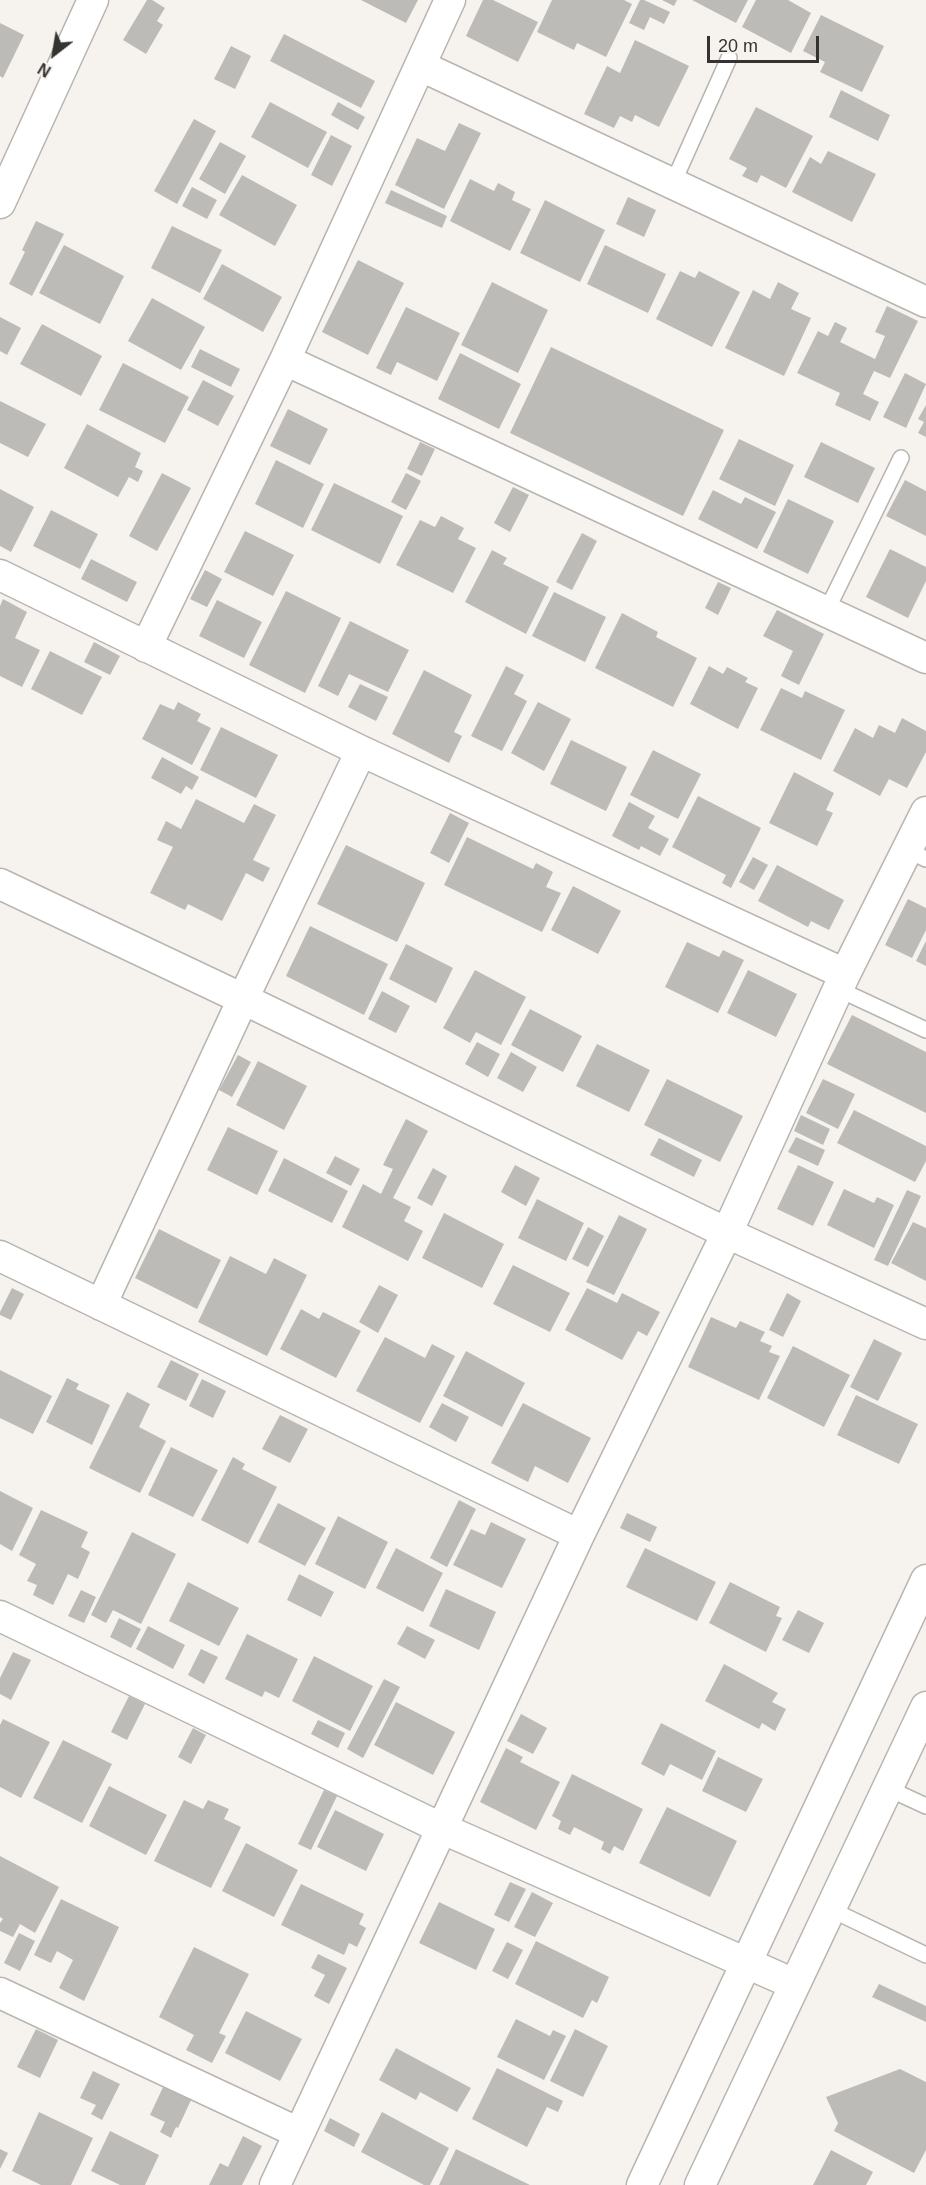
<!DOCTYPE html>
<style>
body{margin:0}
#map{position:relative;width:926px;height:2185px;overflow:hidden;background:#f6f3ef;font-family:Helvetica,sans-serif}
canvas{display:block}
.north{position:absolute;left:24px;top:24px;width:60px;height:60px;-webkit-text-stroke:4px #f6f3ef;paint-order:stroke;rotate:211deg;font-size:16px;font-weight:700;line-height:24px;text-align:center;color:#343331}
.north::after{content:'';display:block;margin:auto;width:21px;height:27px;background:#343331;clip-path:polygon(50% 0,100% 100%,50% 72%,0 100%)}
.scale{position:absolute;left:707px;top:36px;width:112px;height:27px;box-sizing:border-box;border:3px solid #343331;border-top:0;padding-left:8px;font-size:18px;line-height:21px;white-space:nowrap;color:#343331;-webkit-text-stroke:4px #f6f3ef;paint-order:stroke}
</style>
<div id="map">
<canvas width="926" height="2185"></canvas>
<div class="north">N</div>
<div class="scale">20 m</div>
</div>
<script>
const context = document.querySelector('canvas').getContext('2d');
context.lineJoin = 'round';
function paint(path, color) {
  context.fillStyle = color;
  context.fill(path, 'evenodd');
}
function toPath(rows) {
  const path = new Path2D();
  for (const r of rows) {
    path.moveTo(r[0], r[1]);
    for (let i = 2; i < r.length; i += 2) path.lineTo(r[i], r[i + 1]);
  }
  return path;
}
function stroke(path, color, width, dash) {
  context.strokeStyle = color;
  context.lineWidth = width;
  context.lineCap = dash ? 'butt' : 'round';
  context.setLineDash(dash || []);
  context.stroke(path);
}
paint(toPath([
 [147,0,152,0,165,8,157,21,163,25,146,54,123,40],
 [361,0,418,0,406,23],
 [483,0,493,0,538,22,518,62,466,36],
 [552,0,624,0,632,4,606,57,577,43,574,50,537,32],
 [640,0,644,0,670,12,664,24,650,17,644,30,629,23],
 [662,0,677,0,674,6],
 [692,0,748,0,736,23],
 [756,0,788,0,811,13,791,53,742,27],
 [821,15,884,46,862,92,820,72,825,62,803,51],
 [0,23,24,35,3,78,0,76],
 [284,34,375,81,361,108,270,61],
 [635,40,689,66,659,127,635,115,632,122,620,116,614,128,584,114,607,66,620,73],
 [231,46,251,56,235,89,214,79],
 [841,90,890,115,878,141,829,117],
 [270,102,327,132,308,168,251,137],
 [338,102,365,117,358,130,331,115],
 [756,107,813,136,786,188,761,175,757,183,742,176,747,168,729,159],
 [194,119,216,131,177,204,154,191],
 [459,123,481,133,444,209,395,185,417,138,445,151],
 [331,135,352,146,332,186,311,175],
 [220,142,246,156,225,194,199,179],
 [828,151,876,174,852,222,792,192,810,157,821,164],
 [242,175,297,205,275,246,219,215],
 [470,179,494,191,498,183,515,192,512,200,531,209,510,251,450,221],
 [192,187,217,200,207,219,182,206],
 [391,190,447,216,442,228,385,203],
 [628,197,656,210,644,237,616,224],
 [545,200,605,230,580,282,520,253],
 [36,221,64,234,32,296,9,284,25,252,22,250],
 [172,226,222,250,200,293,151,268],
 [64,245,124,276,100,324,39,293],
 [605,245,666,274,648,313,587,284],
 [358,260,404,283,368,355,322,332],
 [222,264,282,297,263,332,203,299],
 [680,271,695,278,699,271,740,292,712,347,656,319],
 [492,282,548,310,518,373,461,345],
 [778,282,799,293,791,309,811,318,784,376,725,348,753,290,770,299],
 [152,298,205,327,181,370,128,341],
 [887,306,918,321,890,378,874,371,863,394,879,402,870,421,835,405,840,393,797,373,818,331,828,336,835,322,847,328,840,342,875,359,885,336,875,332],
 [406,307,460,333,437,381,397,362,391,375,376,368],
 [0,317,21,328,7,355,0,351],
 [42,324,102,356,81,396,20,364],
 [551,347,724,430,683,516,510,433],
 [200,349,240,369,231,387,191,367],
 [460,353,521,384,499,429,438,399],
 [123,363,189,397,165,443,99,410],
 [905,373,926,384,906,428,883,417],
 [203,380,234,396,218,426,187,410],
 [0,401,46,424,28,457,0,443],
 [926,405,926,437,918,433,924,422,918,419],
 [288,409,328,429,310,465,270,446],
 [87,424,141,453,135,467,143,471,138,482,129,477,118,497,64,468],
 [739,439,794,465,775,506,719,479],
 [420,442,435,449,422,476,407,469],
 [821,442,875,468,858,503,804,477],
 [276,460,324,484,303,528,255,504],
 [162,473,191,488,157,551,129,536],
 [406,473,421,481,406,510,391,502],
 [905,480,926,491,926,536,886,516],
 [334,483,403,516,380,564,311,530],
 [513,487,529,495,510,532,494,523],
 [0,489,34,507,11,552,0,546],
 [713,490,741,504,745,497,776,512,757,549,698,519],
 [788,499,834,521,808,574,763,552],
 [51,510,98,534,80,569,33,546],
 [441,516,464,528,458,539,476,548,453,593,396,565,420,520,435,527],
 [245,531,294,555,273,596,224,572],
 [582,533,597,541,572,590,556,582],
 [890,549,926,567,926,581,908,618,866,597],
 [492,550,507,558,503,564,549,587,526,634,465,602],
 [91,559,137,582,127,602,81,579],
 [205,570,222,579,207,607,190,599],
 [718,582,731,588,718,615,705,608],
 [286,591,341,618,305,693,249,665],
 [554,592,606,617,585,662,532,636],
 [3,599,27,612,15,638,40,650,22,687,0,676,0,606],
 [217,600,262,622,244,658,199,636],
 [777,610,824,634,799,685,781,676,793,651,763,636],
 [622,613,658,632,656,637,697,658,673,707,595,668],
 [350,621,409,650,388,692,349,674,338,696,318,686],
 [94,642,120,656,110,675,84,662],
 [50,651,102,677,82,715,31,689],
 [506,666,524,675,514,694,527,701,502,751,471,736],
 [709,666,723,674,727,667,748,678,745,682,758,688,738,729,690,704],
 [424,670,472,695,454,732,462,736,449,763,392,734],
 [360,684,388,697,376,721,348,707],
 [781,688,802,698,805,691,845,710,821,760,760,730],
 [178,702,201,714,197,721,211,728,192,765,142,739,160,704,174,710],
 [538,702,571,719,544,771,511,753],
 [902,718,926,731,926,752,907,788,889,779,880,796,833,771,855,728,873,738,879,725,895,733],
 [221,727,278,755,256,798,200,770],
 [571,740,627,767,606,811,550,784],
 [653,750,701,774,678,819,630,795],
 [162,757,199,777,192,790,186,786,181,794,151,778],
 [794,772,834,793,826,810,833,813,817,846,769,823],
 [698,796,761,828,731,888,722,883,726,875,672,847],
 [196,799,244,823,254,804,276,815,253,860,270,868,263,882,246,873,222,921,188,904,185,910,150,893,173,847,157,840,166,821,181,829],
 [629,802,655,816,648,828,669,839,660,856,641,846,639,850,612,836],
 [450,813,469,823,449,863,430,853],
 [467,837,533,869,536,863,553,872,546,887,561,893,542,932,444,885],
 [346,845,425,883,397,942,317,904],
 [753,857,768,865,754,890,739,882],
 [777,865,844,900,829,930,811,921,808,927,758,901],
 [573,886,621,911,598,954,551,930],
 [908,899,926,908,926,930,912,958,885,945],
 [310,926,388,964,364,1015,286,976],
 [926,941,926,966,916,961],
 [687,942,719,957,723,950,744,960,718,1013,665,987],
 [406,944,453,968,436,1003,389,979],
 [475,970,526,997,501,1045,476,1032,470,1043,443,1028],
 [748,970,797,994,776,1037,727,1013],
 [382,991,410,1006,396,1033,368,1019],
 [530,1009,582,1036,563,1072,511,1045],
 [852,1015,926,1052,926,1113,827,1064],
 [477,1042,500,1054,488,1077,465,1064],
 [597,1044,650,1070,629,1112,576,1086],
 [511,1052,537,1067,523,1092,497,1078],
 [238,1055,251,1062,232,1097,219,1090],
 [258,1061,307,1086,284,1130,236,1105],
 [667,1079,743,1116,720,1162,644,1125],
 [823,1079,855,1094,838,1129,806,1113],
 [854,1110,926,1146,926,1161,915,1182,837,1143],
 [801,1115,830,1129,823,1145,794,1131],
 [406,1119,428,1131,393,1198,411,1207,404,1221,423,1231,408,1261,342,1227,363,1184,381,1194,393,1169,383,1165],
 [228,1127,278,1151,257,1195,207,1170],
 [796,1137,825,1150,818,1166,788,1152],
 [659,1138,702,1160,694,1177,650,1155],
 [335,1156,360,1169,351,1186,326,1173],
 [284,1158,348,1191,332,1223,268,1191],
 [515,1165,540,1178,526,1206,501,1192],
 [798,1165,834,1182,813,1226,777,1209],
 [433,1168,447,1176,432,1206,417,1198],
 [844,1189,874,1203,877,1197,894,1205,874,1248,827,1225],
 [907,1190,921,1196,888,1266,874,1260],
 [537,1199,584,1223,566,1261,518,1238],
 [444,1213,504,1244,482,1288,422,1258],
 [619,1215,647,1229,614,1295,586,1282],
 [913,1222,926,1228,926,1281,891,1263],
 [588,1227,604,1236,588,1267,572,1259],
 [159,1229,221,1260,197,1309,135,1278],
 [230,1256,266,1274,274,1258,307,1275,267,1356,198,1322],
 [513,1265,570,1293,550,1332,493,1304],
 [379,1285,398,1295,378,1333,359,1322],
 [12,1288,24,1294,11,1320,0,1315,0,1312],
 [587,1288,617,1303,622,1293,660,1312,647,1336,638,1331,622,1360,565,1330],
 [787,1293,801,1301,783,1337,769,1330],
 [301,1309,319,1319,323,1312,361,1331,336,1378,280,1349],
 [711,1317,736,1328,740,1321,765,1332,760,1341,772,1346,769,1352,780,1356,759,1400,688,1367],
 [385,1337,425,1358,432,1344,455,1356,420,1423,356,1391],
 [874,1339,902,1353,878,1401,850,1387],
 [793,1346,850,1375,824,1427,767,1398],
 [466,1351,525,1383,502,1427,443,1396],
 [171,1360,199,1374,186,1401,157,1387],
 [0,1370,52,1396,33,1434,0,1418],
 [67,1378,79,1384,76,1389,110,1405,92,1445,46,1422],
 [202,1379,226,1391,213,1418,189,1406],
 [127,1392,150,1404,139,1427,166,1441,140,1493,89,1468],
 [856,1395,918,1424,899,1464,837,1435],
 [442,1403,469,1417,456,1442,429,1427],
 [523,1403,591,1438,568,1483,535,1466,528,1482,491,1463],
 [280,1415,308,1429,290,1463,262,1449],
 [171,1447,218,1470,193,1517,148,1495],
 [233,1457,245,1464,242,1469,277,1487,248,1544,201,1520],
 [0,1491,33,1508,12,1551,0,1544],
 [459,1500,476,1509,447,1567,430,1558],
 [278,1503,326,1528,305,1566,258,1542],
 [41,1510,88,1532,81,1547,90,1552,78,1579,68,1574,53,1605,33,1595,37,1585,27,1581,36,1564,19,1555],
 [627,1513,657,1527,650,1542,620,1528],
 [338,1516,388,1542,365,1589,315,1564],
 [491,1522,526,1539,502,1588,453,1565,471,1529,485,1535],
 [132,1532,176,1554,141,1624,113,1610,106,1623,91,1615],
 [396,1548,443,1573,423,1612,376,1588],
 [645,1548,716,1582,697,1621,626,1587],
 [299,1574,334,1592,321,1617,287,1600],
 [188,1582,239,1608,219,1646,169,1621],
 [730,1582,780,1607,776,1616,782,1618,766,1652,709,1623],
 [446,1589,496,1612,479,1650,429,1626],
 [81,1590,96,1597,84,1623,68,1616],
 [798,1610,824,1623,809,1653,782,1640],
 [119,1618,141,1629,131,1648,110,1637],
 [148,1626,185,1645,173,1669,136,1649],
 [407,1626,435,1640,425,1659,397,1644],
 [247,1634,298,1659,279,1698,265,1691,262,1697,225,1679],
 [201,1649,218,1657,204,1684,188,1675],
 [13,1652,31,1660,11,1700,0,1694,0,1678],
 [314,1656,373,1686,350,1731,292,1701],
 [724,1664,778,1693,772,1702,786,1709,775,1731,762,1723,759,1729,705,1701],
 [384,1679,400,1687,363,1758,347,1749],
 [129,1696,145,1704,127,1740,111,1732],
 [396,1702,455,1732,433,1775,374,1745],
 [521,1714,547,1728,533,1754,507,1741],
 [3,1719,50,1742,21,1798,0,1787,0,1725],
 [318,1720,345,1733,338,1748,311,1734],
 [661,1723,716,1751,702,1780,670,1764,664,1776,641,1764],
 [193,1728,206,1735,191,1764,178,1757],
 [63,1740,112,1764,82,1823,33,1798],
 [506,1748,523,1757,520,1762,560,1782,536,1830,480,1802],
 [718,1757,763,1779,746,1812,702,1791],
 [572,1774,643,1809,623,1851,614,1846,610,1854,601,1849,604,1842,574,1827,570,1835,558,1829,561,1821,552,1816],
 [109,1786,167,1815,146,1855,89,1826],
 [324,1790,337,1796,311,1850,298,1844],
 [184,1800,203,1809,208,1800,229,1809,224,1819,241,1827,211,1888,154,1861],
 [667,1807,737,1841,710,1897,639,1863],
 [335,1810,384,1834,366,1871,317,1847],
 [246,1843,298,1870,274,1917,222,1891],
 [0,1856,59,1887,35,1933,20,1924,13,1937,0,1931,0,1923,3,1919,0,1917],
 [510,1882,526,1889,509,1922,494,1915],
 [301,1884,364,1914,359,1924,366,1928,357,1947,349,1943,344,1955,281,1925],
 [532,1892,553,1903,535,1937,514,1927],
 [61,1899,119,1927,84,2001,59,1988,73,1960,57,1951,51,1963,34,1955],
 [439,1902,495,1929,476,1970,419,1943],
 [19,1933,35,1941,20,1971,4,1963],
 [536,1941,609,1977,597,2003,592,2000,583,2018,515,1984],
 [507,1942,523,1950,508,1979,492,1971],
 [194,1947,249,1974,219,2033,226,2036,212,2063,186,2050,194,2035,159,2017],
 [318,1954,347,1968,329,2004,314,1996,325,1975,311,1968],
 [879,1984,926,2006,926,2022,872,1997],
 [246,2011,302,2039,280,2081,225,2053],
 [516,2019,550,2036,553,2030,566,2036,544,2080,497,2057],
 [36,2029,58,2040,40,2078,17,2067],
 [575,2029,608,2046,583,2097,550,2081],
 [396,2048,471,2088,457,2112,420,2092,416,2100,379,2080],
 [497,2068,563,2101,558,2112,547,2107,527,2147,472,2119],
 [900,2069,926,2082,926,2150,914,2173,834,2131,838,2123,826,2097],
 [93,2071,120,2084,102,2120,91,2114,96,2105,80,2098],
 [164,2085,192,2098,178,2128,176,2127,171,2138,160,2132,165,2122,150,2115],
 [39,2112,93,2138,71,2185,41,2185,12,2171],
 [382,2112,449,2148,430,2185,424,2185,361,2152],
 [330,2118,360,2134,354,2147,324,2131],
 [110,2131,159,2155,145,2185,120,2185,91,2171],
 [243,2136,262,2146,242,2185,209,2185,220,2163,228,2167],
 [0,2149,8,2153,0,2169],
 [456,2149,530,2185,439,2185],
 [831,2150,873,2172,866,2185,813,2185]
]), '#bdbbb7');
const service = toPath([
 [673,183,729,58],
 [826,612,901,458],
 [907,850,926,859],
 [838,989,926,1030],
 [887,1788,926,1806],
 [830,1909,926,1955]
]);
const minor = toPath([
 [421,66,926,302],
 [0,203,93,0],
 [285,360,926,658],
 [0,575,361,751,845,974],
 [146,647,285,360,450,0],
 [0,884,243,999,727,1233,926,1324],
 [0,1256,579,1535],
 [101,1305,243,999,361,751],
 [0,1616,441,1828,794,1984],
 [0,1993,299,2133],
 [275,2185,579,1535,727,1233,845,974,926,812],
 [642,2185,926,1580],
 [700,2185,926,1707]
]);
stroke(service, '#b8b5b1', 18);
stroke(minor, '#b8b5b1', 33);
stroke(service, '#fff', 15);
stroke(minor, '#fff', 30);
</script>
